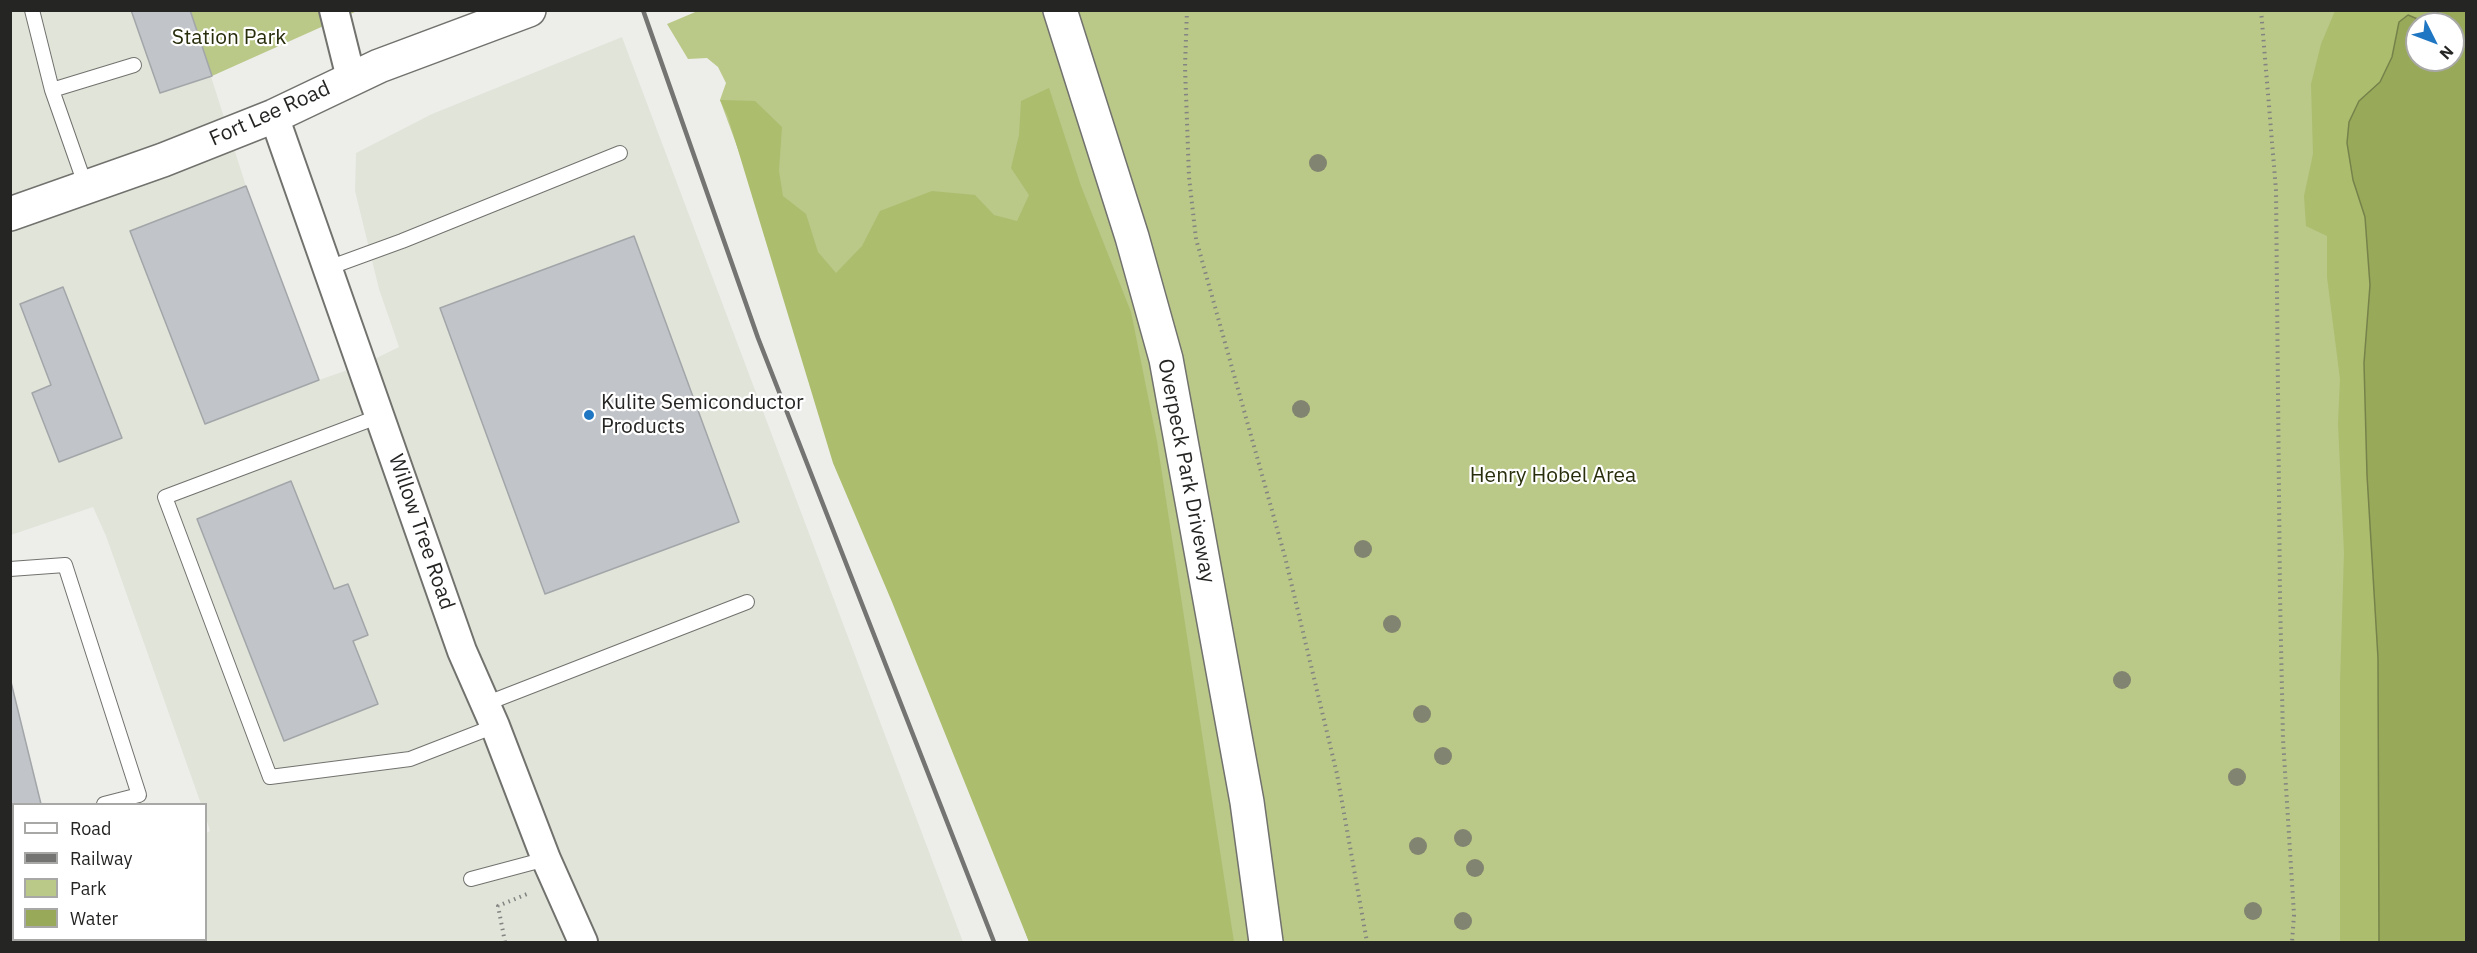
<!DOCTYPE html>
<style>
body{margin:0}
#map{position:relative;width:2477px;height:953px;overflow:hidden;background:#edeeea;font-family:"IBM Plex Sans",sans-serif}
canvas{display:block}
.frame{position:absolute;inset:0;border:12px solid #252624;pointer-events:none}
.legend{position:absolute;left:12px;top:803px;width:195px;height:138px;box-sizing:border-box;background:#fff;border:2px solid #a8a8a7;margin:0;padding:8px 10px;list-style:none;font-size:18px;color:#252624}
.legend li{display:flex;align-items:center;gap:12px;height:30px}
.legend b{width:30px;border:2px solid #a8a8a7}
.north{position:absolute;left:2405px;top:12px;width:60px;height:60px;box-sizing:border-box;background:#fff;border:2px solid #a8a8a7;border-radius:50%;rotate:132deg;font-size:16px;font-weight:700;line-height:24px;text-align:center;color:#252624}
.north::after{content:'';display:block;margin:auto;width:21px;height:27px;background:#1f76c3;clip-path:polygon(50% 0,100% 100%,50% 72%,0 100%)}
</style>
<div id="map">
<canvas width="2477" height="953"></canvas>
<div class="frame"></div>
<ul class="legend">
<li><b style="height:8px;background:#fff"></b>Road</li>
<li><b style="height:8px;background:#747572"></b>Railway</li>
<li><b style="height:16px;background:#bac888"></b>Park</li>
<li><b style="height:16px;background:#98a95a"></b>Water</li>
</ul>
<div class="north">N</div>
</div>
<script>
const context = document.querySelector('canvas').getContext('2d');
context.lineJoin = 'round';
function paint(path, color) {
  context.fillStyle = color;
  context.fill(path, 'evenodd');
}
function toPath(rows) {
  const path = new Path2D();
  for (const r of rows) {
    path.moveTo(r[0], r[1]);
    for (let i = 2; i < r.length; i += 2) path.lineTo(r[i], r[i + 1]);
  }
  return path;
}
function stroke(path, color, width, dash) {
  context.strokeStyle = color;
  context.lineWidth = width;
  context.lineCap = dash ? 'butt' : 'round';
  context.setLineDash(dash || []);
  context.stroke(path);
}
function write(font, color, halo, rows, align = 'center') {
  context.font = font + ' "IBM Plex Sans",sans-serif';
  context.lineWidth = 4.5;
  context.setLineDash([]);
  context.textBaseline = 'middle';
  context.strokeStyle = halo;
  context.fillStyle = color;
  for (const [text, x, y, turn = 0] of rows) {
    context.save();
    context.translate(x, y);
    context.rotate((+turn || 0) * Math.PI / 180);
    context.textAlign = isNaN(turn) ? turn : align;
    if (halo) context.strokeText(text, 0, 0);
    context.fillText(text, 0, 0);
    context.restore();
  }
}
paint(toPath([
 [10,11,190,11,246,186,319,380,362,365,399,347,379,289,355,191,356,153,432,114,622,37,963,942,182,942,181,940,206,940,206,833,210,831,206,818,206,804,201,804,106,536,93,507,11,535]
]), '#e1e4d9');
paint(toPath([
 [190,10,357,11,212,76],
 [700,10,2439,11,2408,16,2379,942,1029,942,720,100,726,83,718,67,707,58,688,59,667,24]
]), '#bac888');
paint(toPath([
 [2335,11,2439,11,2433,16,2420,20,2396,34,2393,57,2380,82,2359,101,2349,122,2347,143,2353,180,2365,217,2370,285,2364,363,2367,475,2378,658,2379,942,2340,942,2340,683,2344,553,2338,423,2340,379,2327,277,2327,236,2306,226,2304,196,2313,154,2311,84,2321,44],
 [1049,88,1081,186,1131,312,1157,441,1234,942,1029,942,892,602,833,463,728,117,720,100,755,101,782,127,779,171,783,196,806,214,818,252,836,273,862,246,880,211,932,191,975,195,994,215,1017,221,1029,195,1011,168,1019,135,1021,101]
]), '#acbd6e');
const water = toPath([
 [2439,11,2466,11,2466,942,2379,942,2378,658,2367,475,2364,363,2370,285,2365,217,2353,180,2347,143,2349,122,2359,101,2380,82,2392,57,2399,22,2408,15,2420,20,2433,16,2439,11],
 [2417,24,2453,24,2453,60,2417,60,2417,24]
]);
paint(water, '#98a95a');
stroke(water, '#76824a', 1.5);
const building = toPath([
 [131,10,190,10,212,76,160,93,131,10],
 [246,186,319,380,205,424,130,231,246,186],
 [634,236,739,522,545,594,440,308,634,236],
 [63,287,122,438,59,462,32,393,51,385,20,304,63,287],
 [291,481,334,589,348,584,368,635,353,641,378,704,284,741,197,519,291,481],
 [10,678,41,804,14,804,14,815,10,816,10,678]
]);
paint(building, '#c1c4c8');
stroke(building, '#a3a6a9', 1.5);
const service = toPath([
 [32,10,52,90,86,187],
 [52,90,134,65],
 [328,268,402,241,620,153],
 [380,416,165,497,270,777,410,759,495,726],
 [10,569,65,565,139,795,104,804],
 [485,704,747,602],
 [10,830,14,829],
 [471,879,546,859]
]);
const minor = toPath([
 [334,10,351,78],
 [274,116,462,651,495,726,546,859,583,942]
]);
const tertiary = toPath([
 [1060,10,1132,237,1166,359,1247,802,1266,942]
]);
const secondary = toPath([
 [10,214,163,160,274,116,379,66,529,10]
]);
stroke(service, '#71726e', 16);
stroke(minor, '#71726e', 32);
stroke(tertiary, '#71726e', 36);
stroke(secondary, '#71726e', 36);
stroke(toPath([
 [1187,10,1185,67,1189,177,1196,239,1285,557,1337,774,1367,942],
 [2261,10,2276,190,2280,596,2283,739,2294,915,2292,942],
 [505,942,498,906,527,894]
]), '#838481', 4, [1.5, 4.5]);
stroke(service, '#fff', 14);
stroke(minor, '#fff', 28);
stroke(tertiary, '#fff', 33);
stroke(secondary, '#fff', 33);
stroke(toPath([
 [643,10,758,338,994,942]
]), '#747572', 4.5);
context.fillStyle = '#818470';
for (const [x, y] of [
 [1318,163],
 [1301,409],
 [1363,549],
 [1392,624],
 [2122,680],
 [1422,714],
 [1443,756],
 [2237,777],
 [1463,838],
 [1418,846],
 [1475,868],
 [2253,911],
 [1463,921]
]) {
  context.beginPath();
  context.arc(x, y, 9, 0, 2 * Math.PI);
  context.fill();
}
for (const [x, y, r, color] of [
 [589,415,6,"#1f76c3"]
]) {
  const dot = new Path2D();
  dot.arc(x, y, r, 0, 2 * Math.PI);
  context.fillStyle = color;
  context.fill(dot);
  stroke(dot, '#fff', 2);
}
write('21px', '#282e0c', '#fff', [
 ["Station Park",229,38],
 ["Henry Hobel Area",1553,476]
]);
write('21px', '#252624', '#fff', [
 ["Fort Lee Road",270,114,-24],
 ["Overpeck Park Driveway",1186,471,79],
 ["Willow Tree Road",421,532,71]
]);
write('21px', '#252624', '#fff', [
 ["Kulite Semiconductor",601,403],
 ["Products",601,427]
], 'left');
</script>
